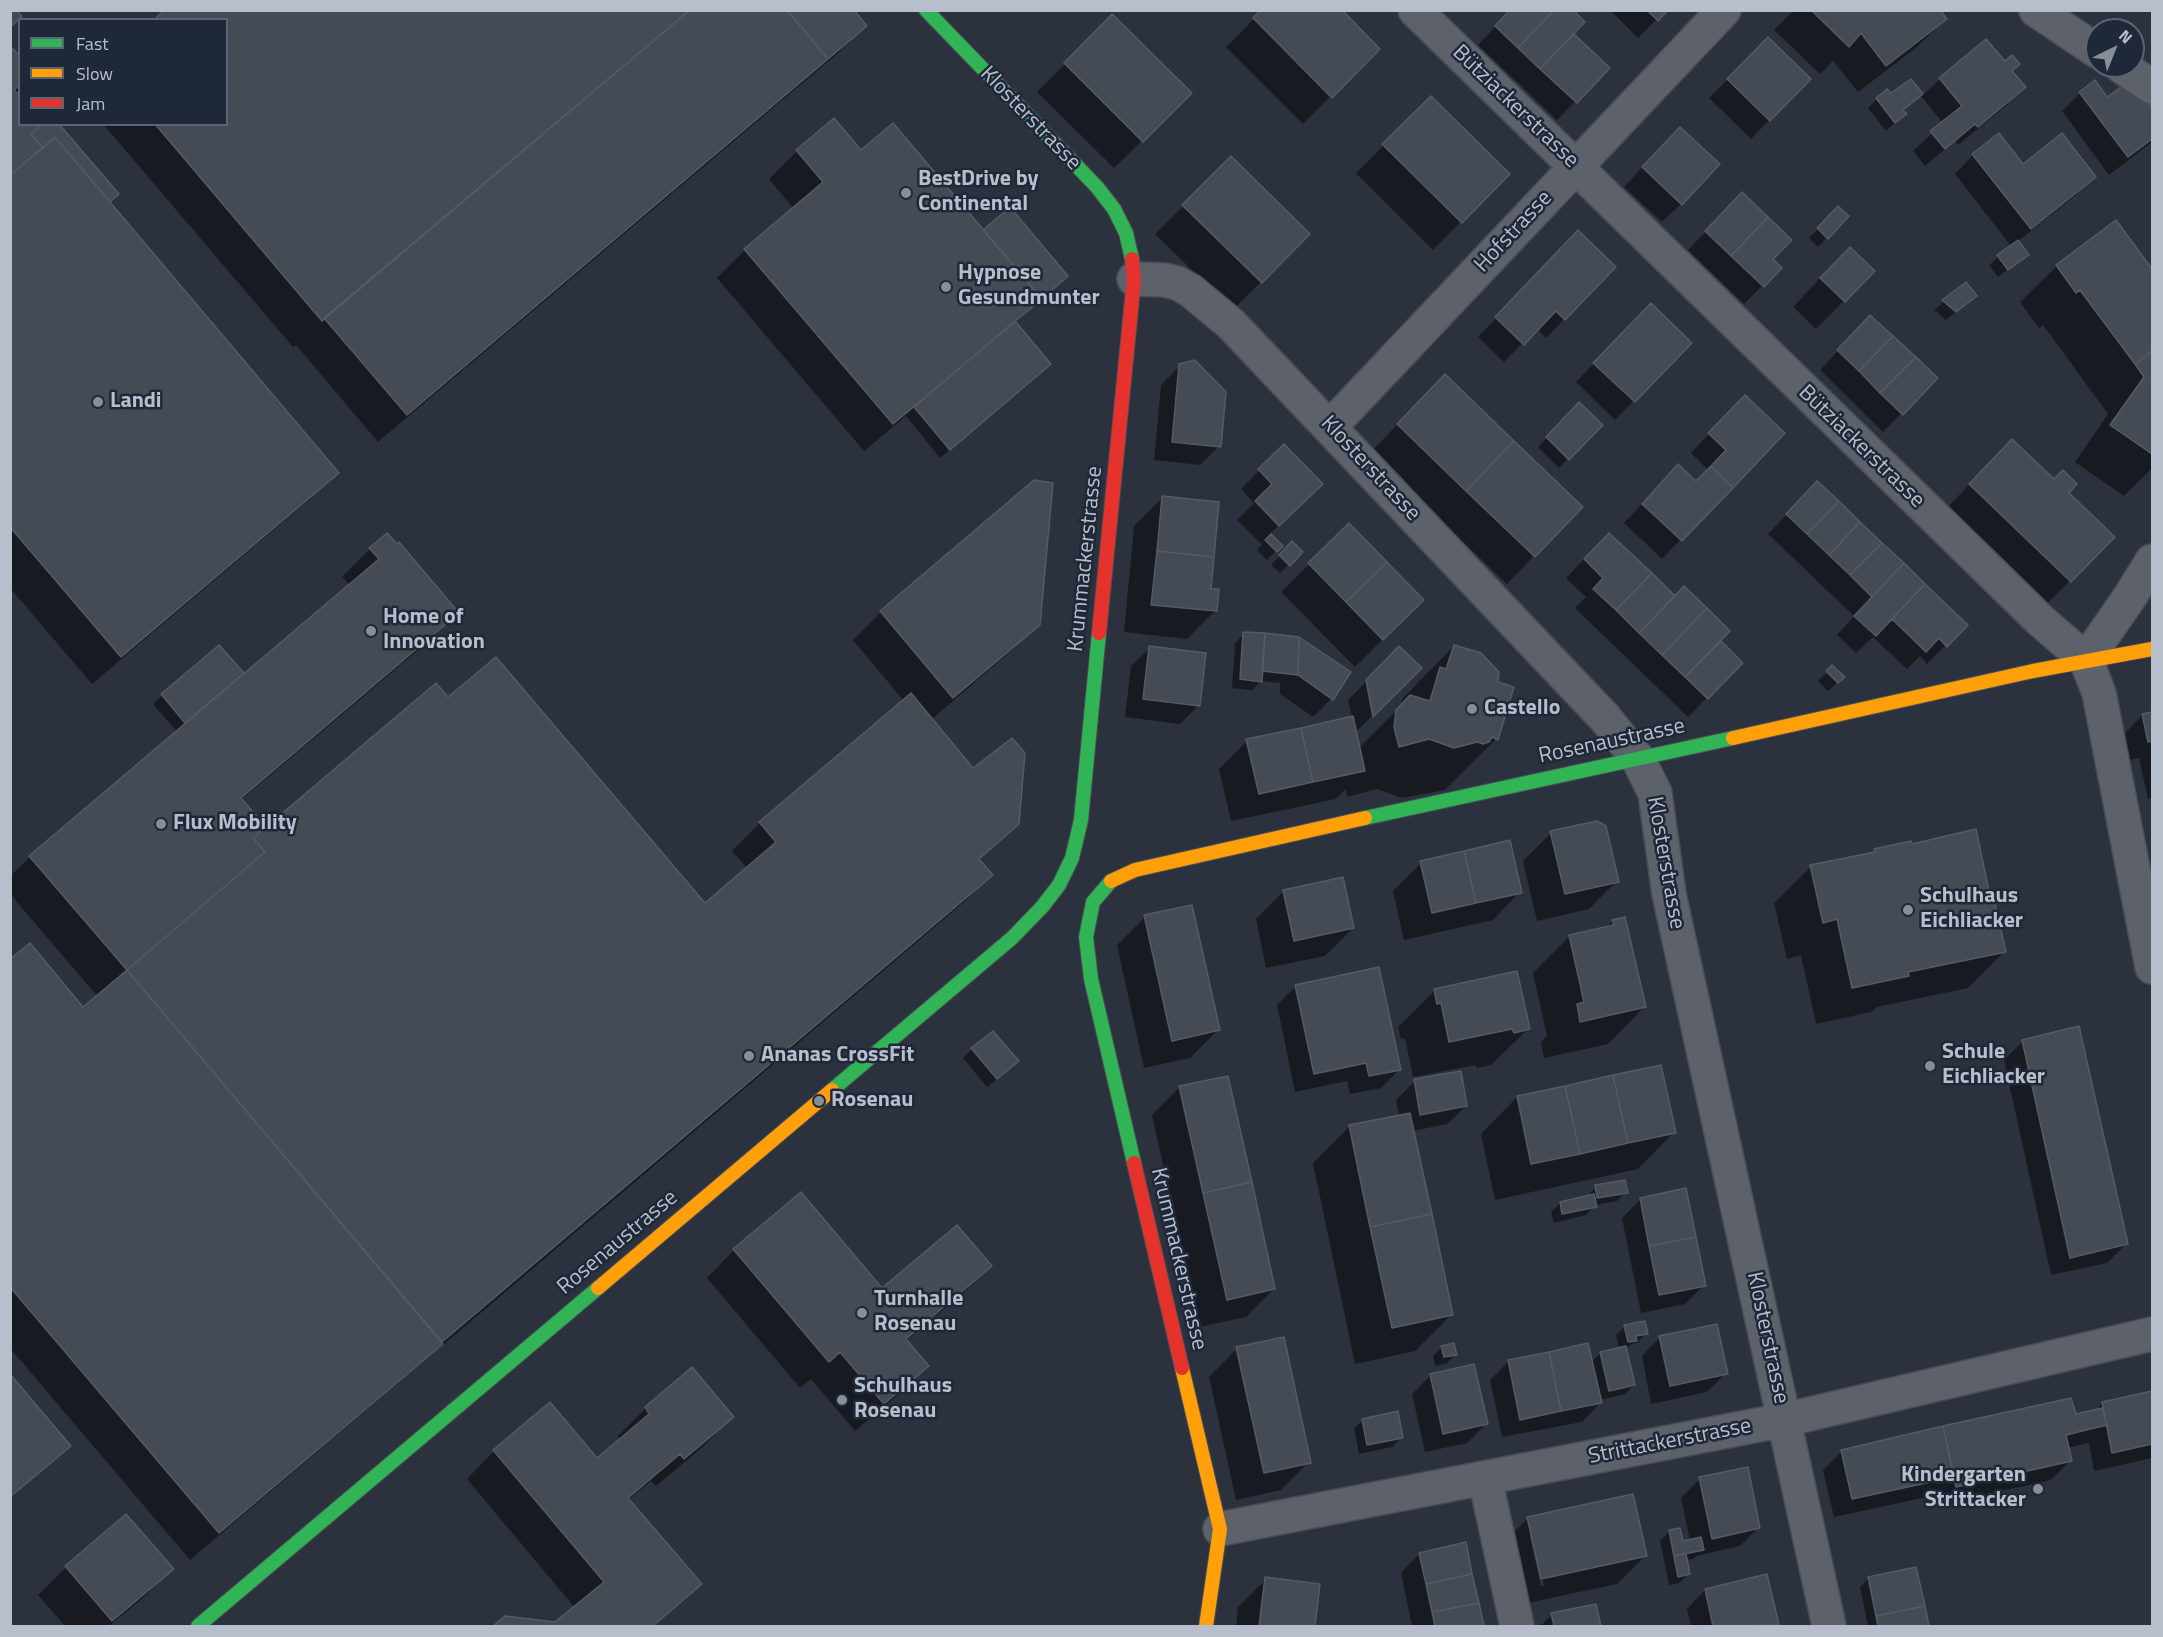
<!DOCTYPE html>
<meta charset="utf-8">
<style>
body{margin:0}
#map{position:relative;width:2163px;height:1637px;overflow:hidden;background:#2c323d;font-family:"Titillium Web",sans-serif}
canvas{display:block}
.frame{position:absolute;inset:0;border:12px solid #b8bfcc;pointer-events:none}
.legend{position:absolute;left:18px;top:18px;width:210px;height:108px;box-sizing:border-box;background:#1f2838;border:2px solid #5c6473;margin:0;padding:8px 10px;list-style:none;font-size:18px;color:#b8bfcc}
.legend li{display:flex;align-items:center;gap:12px;height:30px}
.legend b{width:30px;border:2px solid #5c6473}
.north{position:absolute;left:2085px;top:18px;width:60px;height:60px;box-sizing:border-box;background:#1f2838;border:2px solid #5c6473;border-radius:50%;rotate:43deg;font-size:16px;font-weight:700;line-height:24px;text-align:center;color:#b8bfcc}
.north::after{content:'';display:block;margin:auto;width:21px;height:27px;background:#878e9a;clip-path:polygon(50% 0,100% 100%,50% 72%,0 100%)}
</style>
<div id="map">
<canvas width="2163" height="1637"></canvas>
<div class="frame"></div>
<ul class="legend">
<li><b style="height:8px;background:#30b455"></b>Fast</li>
<li><b style="height:8px;background:#ff9f0a"></b>Slow</li>
<li><b style="height:8px;background:#e5322d"></b>Jam</li>
</ul>
<div class="north">N</div>
</div>
<script>
const context = document.querySelector('canvas').getContext('2d');
context.lineJoin = 'round';
function paint(path, color) {
  context.fillStyle = color;
  context.fill(path, 'evenodd');
}
function toPath(rows) {
  const path = new Path2D();
  for (const r of rows) {
    path.moveTo(r[0], r[1]);
    for (let i = 2; i < r.length; i += 2) path.lineTo(r[i], r[i + 1]);
  }
  return path;
}
function stroke(path, color, width, dash) {
  context.strokeStyle = color;
  context.lineWidth = width;
  context.lineCap = dash ? 'butt' : 'round';
  context.setLineDash(dash || []);
  context.stroke(path);
}
function write(font, color, halo, rows, align = 'center') {
  context.font = font + ' "Titillium Web",sans-serif';
  context.lineWidth = 5;
  context.setLineDash([]);
  context.textBaseline = 'middle';
  context.strokeStyle = halo;
  context.fillStyle = color;
  for (const [text, x, y, turn = 0] of rows) {
    context.save();
    context.translate(x, y);
    context.rotate((+turn || 0) * Math.PI / 180);
    context.textAlign = isNaN(turn) ? turn : align;
    if (halo) context.strokeText(text, 0, 0);
    context.fillText(text, 0, 0);
    context.restore();
  }
}
paint(toPath([
 [1263,10,1378,49,1303,124,1226,47],
 [1511,10,1572,34,1608,68,1557,120,1478,45],
 [1610,10,1666,10,1638,38],
 [1794,10,1939,10,1945,19,1917,47,1858,92,1833,61,1820,74,1774,30],
 [1112,16,1190,93,1114,168,1037,92],
 [226,20,865,26,837,54,378,442,296,345,293,347,103,124,226,124],
 [1768,39,1809,79,1751,139,1709,98],
 [10,48,20,59,20,124,57,124,117,194,109,202,337,472,309,500,92,684,10,588],
 [1940,79,2024,87,2006,106,1958,145,1955,141,1925,166,1913,151,1943,123,1920,95,1902,111,1905,114,1886,131,1868,108,1877,99,1891,95,1910,81,1922,96],
 [2124,86,2152,109,2152,142,2109,175,2062,111,2080,93,2106,99],
 [1431,98,1508,174,1433,250,1356,173],
 [833,120,861,152,1031,308,1015,324,1040,373,940,458,906,416,864,451,717,278,745,250,794,209,769,179,797,151],
 [1661,147,1681,204,1662,222,1624,187],
 [1973,155,2023,167,2094,177,2076,195,2017,242,2027,255,1998,277,1989,265,2011,246,1955,174],
 [1231,158,1308,234,1233,310,1155,234],
 [1838,208,1847,216,1818,247,1809,238],
 [1724,213,1780,268,1744,304,1688,250],
 [2116,222,2152,272,2152,468,2124,496,2075,462,2108,414,2043,325,2039,328,2020,302,2057,266],
 [1560,251,1614,267,1546,338,1537,329,1504,362,1478,337],
 [1873,271,1816,329,1793,307,1822,276],
 [1966,284,1975,296,1946,320,1934,310],
 [1651,305,1690,343,1615,420,1576,382],
 [1852,336,1936,378,1883,432,1820,370],
 [1180,366,1219,446,1200,465,1154,460,1161,385],
 [1417,404,1581,507,1507,584,1370,453],
 [1579,405,1601,425,1559,468,1538,447],
 [1727,415,1783,433,1662,559,1624,523,1660,485,1696,483,1708,470,1691,453],
 [1284,446,1303,502,1269,535,1281,546,1267,560,1257,550,1262,545,1237,520,1254,503,1241,489],
 [1984,469,2067,493,2113,537,2042,609,1942,513],
 [1162,498,1209,590,1215,611,1187,639,1124,632,1134,526],
 [1799,502,1966,625,1927,664,1920,656,1907,669,1873,637,1856,653,1837,635,1854,616,1768,534],
 [1349,525,1422,600,1355,667,1281,592],
 [1292,543,1301,552,1280,573,1271,565],
 [370,549,457,613,429,641,241,800,266,829,448,699,705,906,748,869,732,851,760,823,904,701,853,640,881,612,1038,624,1010,652,931,720,1017,823,978,861,991,875,963,903,190,1560,10,1348,10,961,83,1009,98,997,10,894,10,876,30,857,177,732,153,704,162,695,219,647,239,680,350,585,342,577],
 [1590,553,1719,641,1741,663,1688,717,1575,608,1586,597,1566,578],
 [1244,634,1331,699,1313,717,1280,694,1280,683,1261,681,1252,690,1232,688,1235,643],
 [1454,646,1496,739,1445,790,1402,798,1377,789,1347,797,1346,789,1336,799,1231,821,1219,769,1247,741,1352,718,1348,700,1399,648,1420,668,1355,733,1359,748,1400,707,1403,698],
 [1150,648,1199,705,1180,724,1125,717,1131,666],
 [1832,667,1843,677,1828,691,1818,681],
 [2152,713,2152,798,2148,799,2139,758,2129,760,2124,734,2142,716],
 [1551,833,1617,881,1589,909,1537,921,1523,861],
 [1875,851,1988,897,2004,952,1968,988,1877,1007,1871,1012,1816,1024,1801,955,1787,959,1774,903,1811,867,1871,855],
 [1421,863,1520,892,1493,920,1404,940,1393,891],
 [1284,891,1353,928,1325,956,1266,968,1256,919],
 [1145,917,1218,1030,1190,1058,1144,1068,1117,945],
 [1613,921,1644,1007,1608,1044,1544,1058,1541,1042,1547,1036,1533,973,1570,936,1605,929],
 [1296,986,1400,1069,1381,1088,1350,1094,1347,1081,1295,1092,1277,1005],
 [1435,990,1528,1029,1491,1065,1477,1068,1476,1065,1413,1077,1405,1038,1401,1039,1398,1027],
 [2023,1041,2126,1244,2107,1263,2051,1275,2004,1060],
 [972,1049,1008,1070,987,1087,963,1058],
 [1415,1081,1466,1106,1447,1124,1413,1131,1451,1315,1415,1351,1355,1364,1313,1163,1350,1126,1399,1116,1396,1100],
 [1180,1087,1274,1289,1246,1317,1199,1327,1152,1115],
 [1517,1097,1674,1132,1638,1169,1495,1200,1481,1134],
 [1596,1187,1626,1192,1617,1201,1595,1205,1586,1215,1554,1223,1551,1212,1560,1203,1587,1197],
 [1641,1199,1704,1285,1685,1304,1641,1313,1622,1218],
 [734,1250,882,1290,990,1266,962,1294,906,1341,927,1366,899,1394,855,1431,811,1379,800,1388,707,1278],
 [1625,1326,1646,1334,1637,1343,1631,1344,1625,1350,1634,1385,1625,1394,1600,1400,1600,1403,1582,1422,1502,1437,1490,1380,1509,1361,1591,1362,1601,1353,1619,1349,1616,1335],
 [1660,1337,1726,1373,1707,1392,1651,1404,1642,1356],
 [1442,1347,1455,1355,1446,1364,1435,1366,1433,1356],
 [1237,1349,1309,1462,1281,1490,1236,1500,1209,1377],
 [692,1370,732,1417,705,1445,656,1486,651,1481,628,1500,700,1584,655,1626,496,1626,506,1618,556,1624,575,1608,467,1479,494,1451,596,1460,620,1440,618,1436,646,1408],
 [1431,1375,1486,1424,1467,1443,1425,1452,1412,1394],
 [10,1377,69,1446,10,1498],
 [2152,1393,2152,1458,2094,1471,2089,1443,2067,1448,2070,1461,2051,1480,1937,1505,1936,1495,1834,1517,1823,1470,1842,1451,2075,1416,2095,1411,2102,1404],
 [1363,1420,1401,1438,1392,1447,1359,1454,1354,1429],
 [1700,1479,1758,1528,1740,1546,1696,1556,1693,1559,1686,1560,1688,1574,1679,1583,1669,1585,1660,1541,1669,1532,1682,1543,1690,1541,1681,1498],
 [126,1516,172,1569,144,1597,109,1626,65,1626,38,1595,66,1567],
 [1528,1518,1645,1556,1617,1584,1513,1606,1500,1546],
 [1530,1537,1533,1537,1544,1586,1541,1586],
 [1465,1544,1482,1626,1412,1626,1401,1573,1419,1554],
 [1915,1569,1927,1626,1868,1626,1860,1587,1869,1578],
 [1266,1579,1318,1585,1313,1626,1236,1626,1238,1607],
 [1705,1590,1777,1625,1776,1626,1691,1626,1687,1609],
 [1595,1606,1599,1626,1540,1626,1552,1615]
]), '#0007');
const building = toPath([
 [10,10,17,10,22,17,10,27,10,10],
 [164,10,690,10,322,321,155,124,226,124,226,20,154,20,164,10],
 [690,10,787,10,828,59,407,415,324,318,690,10],
 [787,10,854,10,867,26,828,59,787,10],
 [1261,10,1342,10,1380,49,1332,98,1253,18,1261,10],
 [1510,10,1554,10,1518,48,1495,26,1510,10],
 [1554,10,1573,10,1585,22,1540,69,1518,48,1554,10],
 [1647,10,1668,10,1658,21,1647,10],
 [1811,10,1940,10,1947,19,1886,66,1861,33,1849,47,1811,10],
 [1112,14,1192,93,1143,142,1064,63,1112,14],
 [1574,34,1610,68,1577,103,1540,69,1574,34],
 [1768,37,1811,79,1770,121,1727,79,1768,37],
 [1986,39,2005,61,2012,55,2020,64,2012,71,2026,87,1978,127,1975,124,1945,149,1930,131,1962,106,1939,78,1986,39],
 [10,46,20,56,20,85,14,90,20,95,20,124,42,124,31,134,43,148,10,175,10,46],
 [1911,79,1923,94,1903,110,1907,114,1895,123,1876,98,1887,89,1891,93,1911,79],
 [2095,80,2107,97,2125,84,2152,107,2152,139,2128,157,2079,92,2095,80],
 [1431,96,1510,174,1462,223,1382,144,1431,96],
 [834,118,861,150,893,123,1042,299,893,424,744,249,823,182,796,150,834,118],
 [42,124,59,124,119,194,110,202,55,137,43,148,31,134,42,124],
 [1680,127,1720,164,1682,205,1642,167,1680,127],
 [1999,133,2023,164,2062,133,2096,177,2031,229,1972,154,1999,133],
 [55,137,339,473,121,657,10,527,10,175,55,137],
 [1231,156,1310,234,1262,283,1182,205,1231,156],
 [1742,192,1768,217,1731,256,1705,231,1742,192],
 [1838,206,1849,216,1828,239,1817,228,1838,206],
 [1010,207,1068,276,1042,299,983,230,1010,207],
 [1768,217,1792,240,1773,259,1782,268,1764,287,1731,256,1768,217],
 [2116,220,2152,269,2152,351,2135,364,2080,290,2076,293,2056,265,2116,220],
 [1578,230,1616,267,1565,320,1556,311,1524,345,1495,317,1578,230],
 [2018,240,2029,255,2008,270,1997,255,2018,240],
 [1850,247,1875,271,1845,302,1820,278,1850,247],
 [1966,282,1977,296,1956,312,1942,300,1966,282],
 [1651,303,1692,343,1635,402,1593,363,1651,303],
 [1870,315,1893,336,1859,371,1837,350,1870,315],
 [1015,321,1051,364,950,450,914,407,1015,321],
 [1893,336,1916,357,1880,393,1859,371,1893,336],
 [2152,351,2152,454,2110,425,2144,377,2135,364,2152,351],
 [1916,357,1938,378,1903,415,1880,393,1916,357],
 [1195,360,1226,392,1221,447,1172,442,1179,364,1195,360],
 [1445,374,1514,441,1466,491,1397,424,1445,374],
 [1745,395,1785,433,1733,488,1711,466,1726,450,1708,433,1745,395],
 [1579,402,1603,425,1569,460,1546,437,1579,402],
 [2012,439,2054,479,2063,470,2077,484,2069,493,2115,537,2071,582,1969,484,2012,439],
 [1514,441,1583,507,1535,557,1466,491,1514,441],
 [1284,444,1323,484,1279,526,1255,501,1272,484,1258,469,1284,444],
 [1678,464,1696,481,1711,466,1733,488,1682,541,1642,504,1678,464],
 [1034,480,1053,483,1040,625,953,698,880,611,1034,480],
 [1817,481,1839,501,1807,534,1786,514,1817,481],
 [1162,496,1219,502,1214,557,1157,551,1162,496],
 [1839,501,1860,522,1829,555,1807,534,1839,501],
 [1860,522,1882,543,1850,575,1829,555,1860,522],
 [1349,523,1387,562,1346,602,1308,563,1349,523],
 [387,533,397,544,399,542,459,613,241,798,266,827,253,838,265,852,127,970,29,856,379,559,369,548,387,533],
 [1609,533,1652,573,1616,610,1593,589,1603,578,1584,559,1609,533],
 [1271,534,1283,546,1277,552,1265,540,1271,534],
 [1292,541,1303,552,1290,566,1279,555,1292,541],
 [1882,543,1904,563,1872,597,1850,575,1882,543],
 [1157,551,1214,557,1211,589,1219,589,1217,611,1151,605,1157,551],
 [1387,562,1424,600,1383,640,1346,602,1387,562],
 [1904,563,1925,584,1876,636,1854,616,1904,563],
 [1652,573,1675,596,1639,633,1616,610,1652,573],
 [1925,584,1968,625,1947,647,1939,638,1926,652,1892,619,1925,584],
 [1684,586,1707,608,1662,655,1639,633,1684,586],
 [1707,608,1730,631,1685,677,1662,655,1707,608],
 [1243,632,1265,633,1262,682,1240,679,1243,632],
 [1265,633,1299,637,1298,675,1262,671,1265,633],
 [1299,637,1351,672,1333,700,1298,675,1299,637],
 [1721,641,1743,663,1708,699,1685,677,1721,641],
 [219,645,244,673,185,723,161,694,219,645],
 [1454,645,1481,653,1499,672,1498,682,1514,687,1498,740,1492,737,1489,742,1483,744,1477,742,1454,748,1429,739,1399,747,1394,727,1396,710,1410,695,1430,701,1440,667,1446,669,1454,645],
 [1149,646,1206,653,1200,706,1143,699,1149,646],
 [1399,646,1422,668,1373,717,1366,680,1399,646],
 [496,657,705,903,776,842,759,822,911,693,973,768,1012,738,1025,753,1019,824,979,859,993,875,442,1342,127,970,265,852,253,838,436,683,448,697,496,657],
 [1832,665,1845,677,1838,683,1826,671,1832,665],
 [2152,712,2152,741,2148,742,2142,714,2152,712],
 [1353,716,1365,771,1313,782,1301,728,1353,716],
 [1301,728,1313,782,1259,794,1246,739,1301,728],
 [1597,821,1606,826,1619,882,1565,894,1550,831,1597,821],
 [1976,829,1990,896,1993,895,2006,952,1908,972,1909,976,1852,988,1837,919,1823,923,1810,865,1875,852,1874,849,1911,841,1912,844,1976,829],
 [1510,840,1522,893,1476,903,1464,851,1510,840],
 [1464,851,1476,903,1432,913,1420,861,1464,851],
 [1343,877,1354,928,1294,941,1283,890,1343,877],
 [1192,905,1220,1030,1172,1041,1144,915,1192,905],
 [1625,917,1646,1007,1580,1022,1577,1004,1584,1002,1569,935,1614,925,1612,920,1625,917],
 [30,943,83,1007,127,970,443,1344,219,1533,10,1287,10,959,30,943],
 [1379,967,1401,1070,1369,1076,1366,1063,1314,1074,1295,985,1379,967],
 [1517,971,1530,1029,1514,1033,1512,1029,1449,1042,1441,1003,1437,1004,1434,989,1517,971],
 [2079,1026,2128,1244,2070,1258,2022,1040,2079,1026],
 [993,1031,1019,1061,997,1079,971,1048,993,1031],
 [1661,1065,1676,1133,1628,1143,1613,1075,1661,1065],
 [1461,1071,1467,1106,1420,1115,1414,1079,1461,1071],
 [1613,1075,1628,1143,1580,1154,1565,1086,1613,1075],
 [1228,1076,1252,1182,1203,1193,1179,1086,1228,1076],
 [1565,1086,1580,1154,1531,1164,1517,1096,1565,1086],
 [1410,1113,1432,1214,1370,1227,1349,1125,1410,1113],
 [1625,1180,1628,1193,1597,1198,1595,1185,1625,1180],
 [1252,1182,1275,1289,1227,1300,1203,1193,1252,1182],
 [1686,1188,1696,1237,1649,1246,1640,1198,1686,1188],
 [801,1192,882,1288,957,1225,992,1266,906,1339,929,1366,884,1404,840,1352,829,1362,733,1249,801,1192],
 [1594,1194,1597,1207,1562,1214,1560,1202,1594,1194],
 [1432,1214,1453,1315,1392,1328,1370,1227,1432,1214],
 [1696,1237,1706,1286,1659,1295,1649,1246,1696,1237],
 [1645,1321,1648,1334,1636,1336,1637,1341,1628,1342,1624,1325,1645,1321],
 [1717,1324,1728,1374,1670,1386,1659,1336,1717,1324],
 [1284,1337,1311,1463,1264,1473,1236,1347,1284,1337],
 [1454,1343,1457,1355,1444,1357,1441,1346,1454,1343],
 [1588,1343,1602,1403,1561,1411,1549,1352,1588,1343],
 [1626,1346,1635,1385,1609,1391,1600,1352,1626,1346],
 [1549,1352,1561,1411,1520,1420,1508,1360,1549,1352],
 [1474,1364,1488,1424,1443,1434,1430,1374,1474,1364],
 [692,1367,734,1417,684,1459,680,1454,628,1498,702,1584,653,1626,493,1626,505,1616,555,1622,604,1582,493,1450,550,1402,597,1458,649,1414,645,1407,692,1367],
 [10,1374,71,1446,10,1497,10,1374],
 [2152,1391,2152,1444,2112,1453,2102,1402,2152,1391],
 [2071,1398,2076,1414,2102,1408,2107,1425,2066,1435,2072,1461,1956,1487,1943,1426,2071,1398],
 [1398,1411,1403,1438,1367,1445,1362,1419,1398,1411],
 [1943,1426,1954,1477,1852,1499,1841,1450,1943,1426],
 [1748,1467,1760,1528,1712,1539,1699,1477,1748,1467],
 [1633,1494,1647,1556,1541,1579,1527,1517,1633,1494],
 [126,1514,174,1569,112,1621,65,1566,126,1514],
 [1680,1528,1683,1541,1701,1537,1704,1550,1674,1556,1669,1530,1680,1528],
 [1466,1542,1472,1574,1426,1584,1419,1553,1466,1542],
 [1686,1554,1690,1574,1678,1577,1674,1556,1686,1554],
 [1916,1567,1925,1606,1876,1616,1868,1577,1916,1567],
 [1472,1574,1479,1603,1432,1612,1426,1584,1472,1574],
 [1767,1574,1779,1625,1713,1626,1705,1589,1767,1574],
 [1265,1577,1320,1584,1315,1626,1259,1626,1265,1577],
 [1479,1603,1484,1626,1435,1626,1432,1612,1479,1603],
 [1596,1604,1601,1626,1554,1626,1551,1613,1596,1604],
 [1925,1606,1929,1626,1878,1626,1876,1616,1925,1606]
]);
paint(building, '#454b54');
stroke(building, '#555a64', 1.5);
const street = toPath([
 [1415,10,2040,620,2086,660,2099,693,2152,967],
 [2036,10,2097,51],
 [2121,66,2152,87],
 [1134,279,1165,280,1177,283,1190,290,1231,324,1605,718,1638,759,1655,793,1669,894,1829,1626],
 [1330,427,1724,10],
 [2086,660,2129,598,2152,561],
 [1485,1478,1517,1626],
 [1220,1529,1784,1420,2152,1334]
]);
const fast = toPath([
 [926,10,1097,187,1114,209,1126,233,1132,259],
 [1365,818,1733,738],
 [1111,881,1093,902,1086,937,1091,979,1134,1163],
 [832,1090,1012,938,1042,907,1059,885,1072,858,1081,820,1099,633],
 [198,1626,598,1288]
]);
const slow = toPath([
 [1733,738,2033,671,2152,649],
 [1111,881,1135,870,1365,818],
 [598,1288,832,1090],
 [1182,1368,1220,1529,1206,1626]
]);
const jam = toPath([
 [1099,633,1134,279,1132,259],
 [1134,1163,1182,1368]
]);
stroke(street, '#494d55', 36);
stroke(fast, '#494d55', 16);
stroke(slow, '#494d55', 16);
stroke(jam, '#494d55', 16);
stroke(street, '#5d616a', 33);
stroke(fast, '#30b455', 14);
stroke(slow, '#ff9f0a', 14);
stroke(jam, '#e5322d', 14);
for (const [x, y, r, color] of [
 [906,193,6,"#878e9a"],
 [946,287,6,"#878e9a"],
 [98,402,6,"#878e9a"],
 [371,631,6,"#878e9a"],
 [1472,709,6,"#878e9a"],
 [161,824,6,"#878e9a"],
 [1908,910,6,"#878e9a"],
 [749,1056,6,"#878e9a"],
 [1930,1066,6,"#878e9a"],
 [819,1101,6,"#878e9a"],
 [862,1313,6,"#878e9a"],
 [842,1400,6,"#878e9a"],
 [2038,1489,6,"#878e9a"]
]) {
  const dot = new Path2D();
  dot.arc(x, y, r, 0, 2 * Math.PI);
  context.fillStyle = color;
  context.fill(dot);
  stroke(dot, '#1f2838', 2);
}
write('22px', '#b8bfcc', '#1f2838', [
 ["Bütziackerstrasse",1515,107,44],
 ["Klosterstrasse",1030,119,46],
 ["Hofstrasse",1514,232,-47],
 ["Bütziackerstrasse",1861,447,44],
 ["Klosterstrasse",1370,469,47],
 ["Krummackerstrasse",1086,559,-84],
 ["Rosenaustrasse",1612,742,-12],
 ["Klosterstrasse",1665,863,80],
 ["Rosenaustrasse",618,1243,-40],
 ["Krummackerstrasse",1178,1259,77],
 ["Klosterstrasse",1767,1338,78],
 ["Strittackerstrasse",1670,1442,-11]
]);
write('bold 22px', '#b8bfcc', '#1f2838', [
 ["BestDrive by",918,180],
 ["Continental",918,205],
 ["Hypnose",958,274],
 ["Gesundmunter",958,299],
 ["Landi",110,402],
 ["Home of",383,618],
 ["Innovation",383,643],
 ["Castello",1484,709],
 ["Flux Mobility",173,824],
 ["Schulhaus",1920,897],
 ["Eichliacker",1920,922],
 ["Schule",1942,1053],
 ["Eichliacker",1942,1078],
 ["Ananas CrossFit",761,1056],
 ["Rosenau",831,1101],
 ["Turnhalle",874,1300],
 ["Rosenau",874,1325],
 ["Schulhaus",854,1387],
 ["Rosenau",854,1412],
 ["Kindergarten",2026,1476,"right"],
 ["Strittacker",2026,1501,"right"]
], 'left');
</script>
